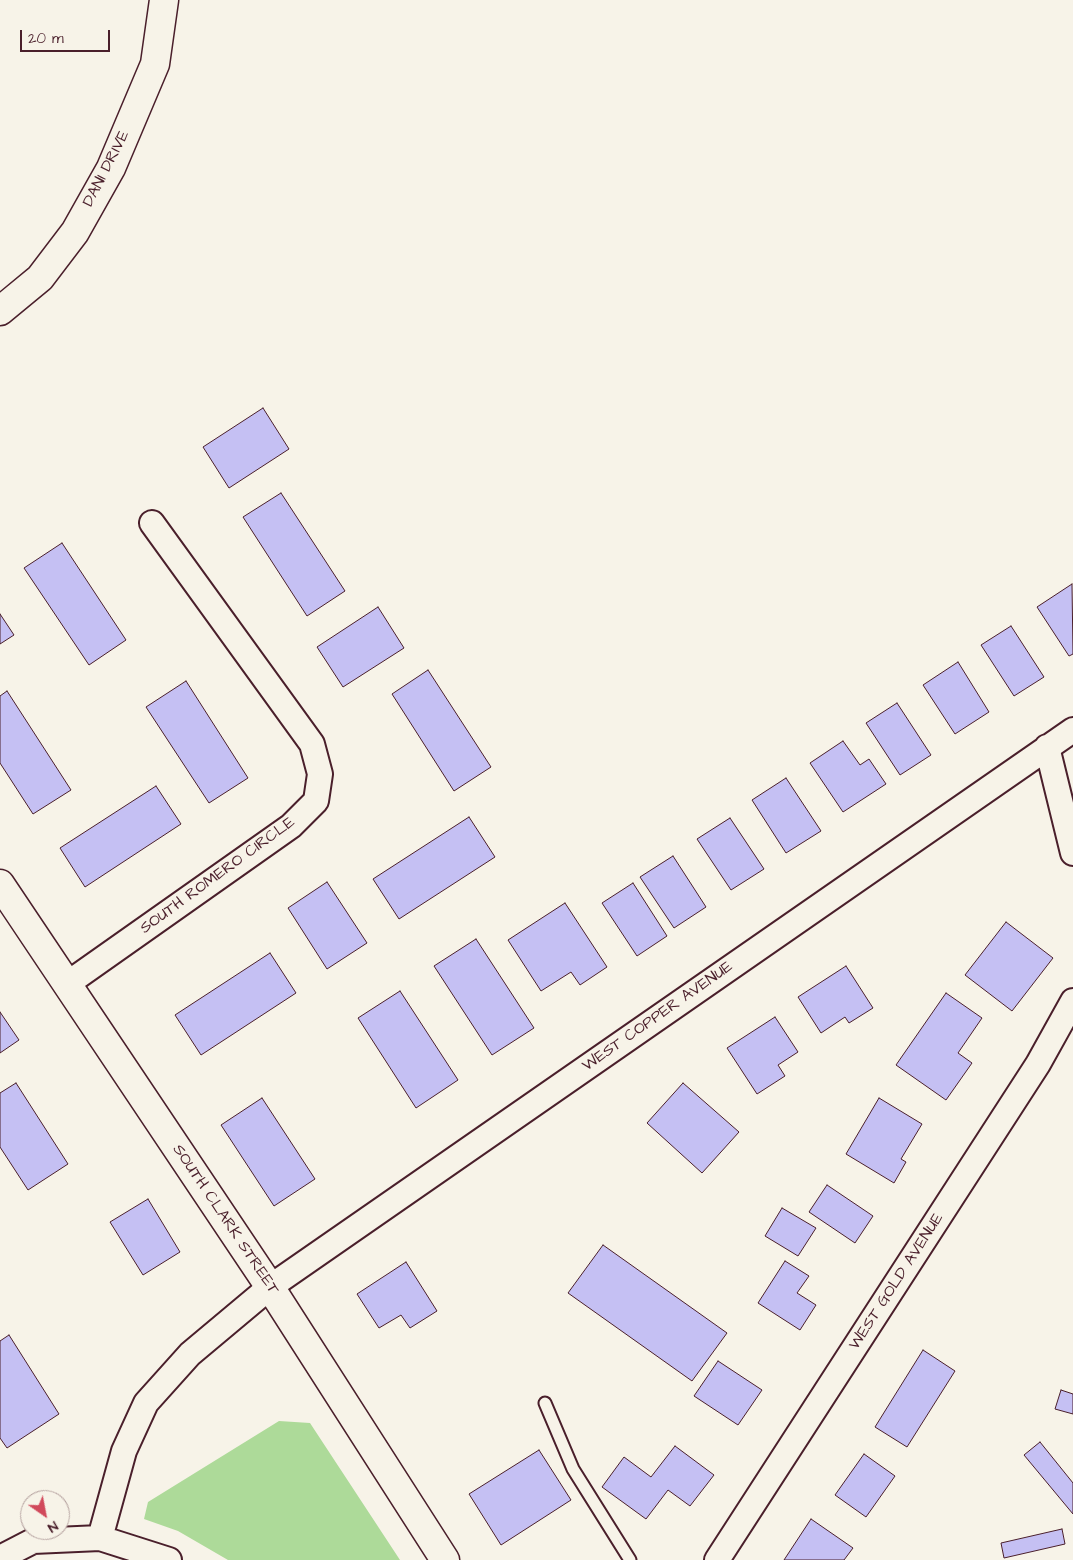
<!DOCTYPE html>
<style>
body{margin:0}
#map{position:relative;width:1073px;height:1560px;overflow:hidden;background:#f7f3e8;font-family:"Architects Daughter",sans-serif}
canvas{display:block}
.north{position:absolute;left:20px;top:1490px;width:50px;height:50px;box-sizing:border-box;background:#f7f3e8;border:1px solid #b29e9c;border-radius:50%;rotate:147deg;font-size:14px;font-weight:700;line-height:20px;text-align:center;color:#4a1f2b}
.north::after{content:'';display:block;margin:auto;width:18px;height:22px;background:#d1495b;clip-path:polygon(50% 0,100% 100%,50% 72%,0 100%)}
.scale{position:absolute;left:20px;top:30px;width:90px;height:22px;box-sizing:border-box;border:2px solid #4a1f2b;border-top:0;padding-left:6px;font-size:15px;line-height:18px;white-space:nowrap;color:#4a1f2b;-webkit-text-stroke:4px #f7f3e8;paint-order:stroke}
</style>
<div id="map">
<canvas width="1073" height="1560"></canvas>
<div class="north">N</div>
<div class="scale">20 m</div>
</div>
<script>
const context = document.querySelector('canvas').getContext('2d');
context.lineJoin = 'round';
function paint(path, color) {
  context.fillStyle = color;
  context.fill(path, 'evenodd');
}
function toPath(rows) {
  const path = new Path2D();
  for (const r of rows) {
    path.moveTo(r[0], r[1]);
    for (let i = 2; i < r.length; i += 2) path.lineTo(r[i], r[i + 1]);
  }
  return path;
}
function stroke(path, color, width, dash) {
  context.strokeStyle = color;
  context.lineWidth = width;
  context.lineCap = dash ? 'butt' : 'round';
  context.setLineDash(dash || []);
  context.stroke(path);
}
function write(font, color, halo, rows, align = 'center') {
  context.font = font + ' "Architects Daughter",sans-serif';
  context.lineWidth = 4;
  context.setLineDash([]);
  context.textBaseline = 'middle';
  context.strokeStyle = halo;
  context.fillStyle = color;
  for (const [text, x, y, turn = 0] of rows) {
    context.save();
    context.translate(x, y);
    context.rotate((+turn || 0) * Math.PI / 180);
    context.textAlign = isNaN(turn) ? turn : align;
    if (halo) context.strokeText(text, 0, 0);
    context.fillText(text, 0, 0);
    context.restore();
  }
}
paint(toPath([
 [279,1421,310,1423,400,1560,228,1560,178,1531,144,1519,148,1502]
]), '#adda99');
const building = toPath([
 [263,408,289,449,229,488,203,447,263,408],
 [281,493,345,591,307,616,243,517,281,493],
 [62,543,126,640,89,665,24,568,62,543],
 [1072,584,1073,654,1069,656,1037,607,1072,584],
 [378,607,404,648,343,687,317,647,378,607],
 [0,614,14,635,0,644,0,614],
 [1011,626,1044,677,1014,696,981,645,1011,626],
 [958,662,989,712,955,734,923,685,958,662],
 [428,670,491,767,454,791,392,694,428,670],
 [186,681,248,778,209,803,146,707,186,681],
 [7,691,71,790,33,814,0,763,0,696,7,691],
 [897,703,931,755,900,775,866,723,897,703],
 [843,741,860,765,869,759,886,784,843,812,810,763,843,741],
 [786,778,821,831,786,853,752,800,786,778],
 [156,786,181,824,85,887,60,848,156,786],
 [469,817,495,857,399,919,373,879,469,817],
 [730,818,764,869,731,890,697,839,730,818],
 [673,856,706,907,674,928,640,877,673,856],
 [327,882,367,943,327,969,288,908,327,882],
 [633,883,667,936,637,956,602,903,633,883],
 [565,903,607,967,580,985,571,972,541,991,508,940,565,903],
 [1006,922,1053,958,1012,1011,965,975,1006,922],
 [476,939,534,1028,492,1055,434,966,476,939],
 [270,953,296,993,201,1055,175,1015,270,953],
 [846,966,873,1008,849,1023,845,1017,821,1033,798,997,846,966],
 [400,991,458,1080,416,1108,358,1018,400,991],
 [946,993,982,1018,958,1053,972,1063,946,1100,896,1065,946,993],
 [0,1012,19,1040,0,1053,0,1012],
 [775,1017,798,1052,778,1065,785,1076,757,1094,727,1048,775,1017],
 [16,1083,68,1164,28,1190,0,1147,0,1093,16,1083],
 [683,1083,739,1132,702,1173,647,1123,683,1083],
 [262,1098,315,1179,274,1206,221,1125,262,1098],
 [879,1098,922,1124,901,1159,906,1162,894,1183,846,1154,879,1098],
 [827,1185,873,1216,855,1243,809,1212,827,1185],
 [148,1199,180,1252,143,1275,110,1222,148,1199],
 [782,1208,816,1228,798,1256,765,1236,782,1208],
 [603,1245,727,1333,692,1381,568,1293,603,1245],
 [785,1261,809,1276,797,1293,816,1305,800,1330,758,1303,785,1261],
 [406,1262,437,1311,410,1328,401,1315,379,1328,357,1294,406,1262],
 [9,1335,59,1414,7,1448,0,1438,0,1341,9,1335],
 [923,1350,955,1371,907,1447,875,1427,923,1350],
 [718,1361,762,1390,738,1425,694,1396,718,1361],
 [1061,1390,1073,1394,1073,1414,1055,1409,1061,1390],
 [1040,1442,1073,1483,1073,1514,1024,1455,1040,1442],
 [675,1446,714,1475,690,1506,668,1490,646,1519,602,1487,624,1457,651,1477,675,1446],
 [539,1450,571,1500,501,1545,469,1494,539,1450],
 [864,1454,895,1476,866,1517,835,1495,864,1454],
 [811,1519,853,1548,844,1560,784,1560,811,1519],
 [1062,1529,1065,1544,1004,1558,1001,1543,1062,1529]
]);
paint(building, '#c5c0f3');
stroke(building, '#4a1f2b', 1);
const lane = toPath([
 [545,1403,573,1469,630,1560]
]);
const street = toPath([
 [1047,747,1073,853],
 [67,984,291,826,316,801,320,774,312,744,152,523],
 [100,1538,124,1451,146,1403,190,1354,270,1287,1073,730],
 [0,1558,33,1541,100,1538,169,1560],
 [717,1560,1038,1064,1073,1001]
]);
const secondary = toPath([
 [0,311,40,278,75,232,111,168,155,64,164,0],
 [0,884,270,1287,445,1560]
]);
stroke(lane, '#4a1f2b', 15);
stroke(street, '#4a1f2b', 28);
stroke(secondary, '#4a1f2b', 31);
stroke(lane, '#f7f3e8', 11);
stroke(street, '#f7f3e8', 24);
stroke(secondary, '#f7f3e8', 28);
write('16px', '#4a1f2b', '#f7f3e8', [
 ["DANI DRIVE",107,169,-63],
 ["SOUTH ROMERO CIRCLE",218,876,-36],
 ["WEST COPPER AVENUE",658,1017,-35],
 ["SOUTH CLARK STREET",225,1220,56],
 ["WEST GOLD AVENUE",897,1282,-57]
]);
</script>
